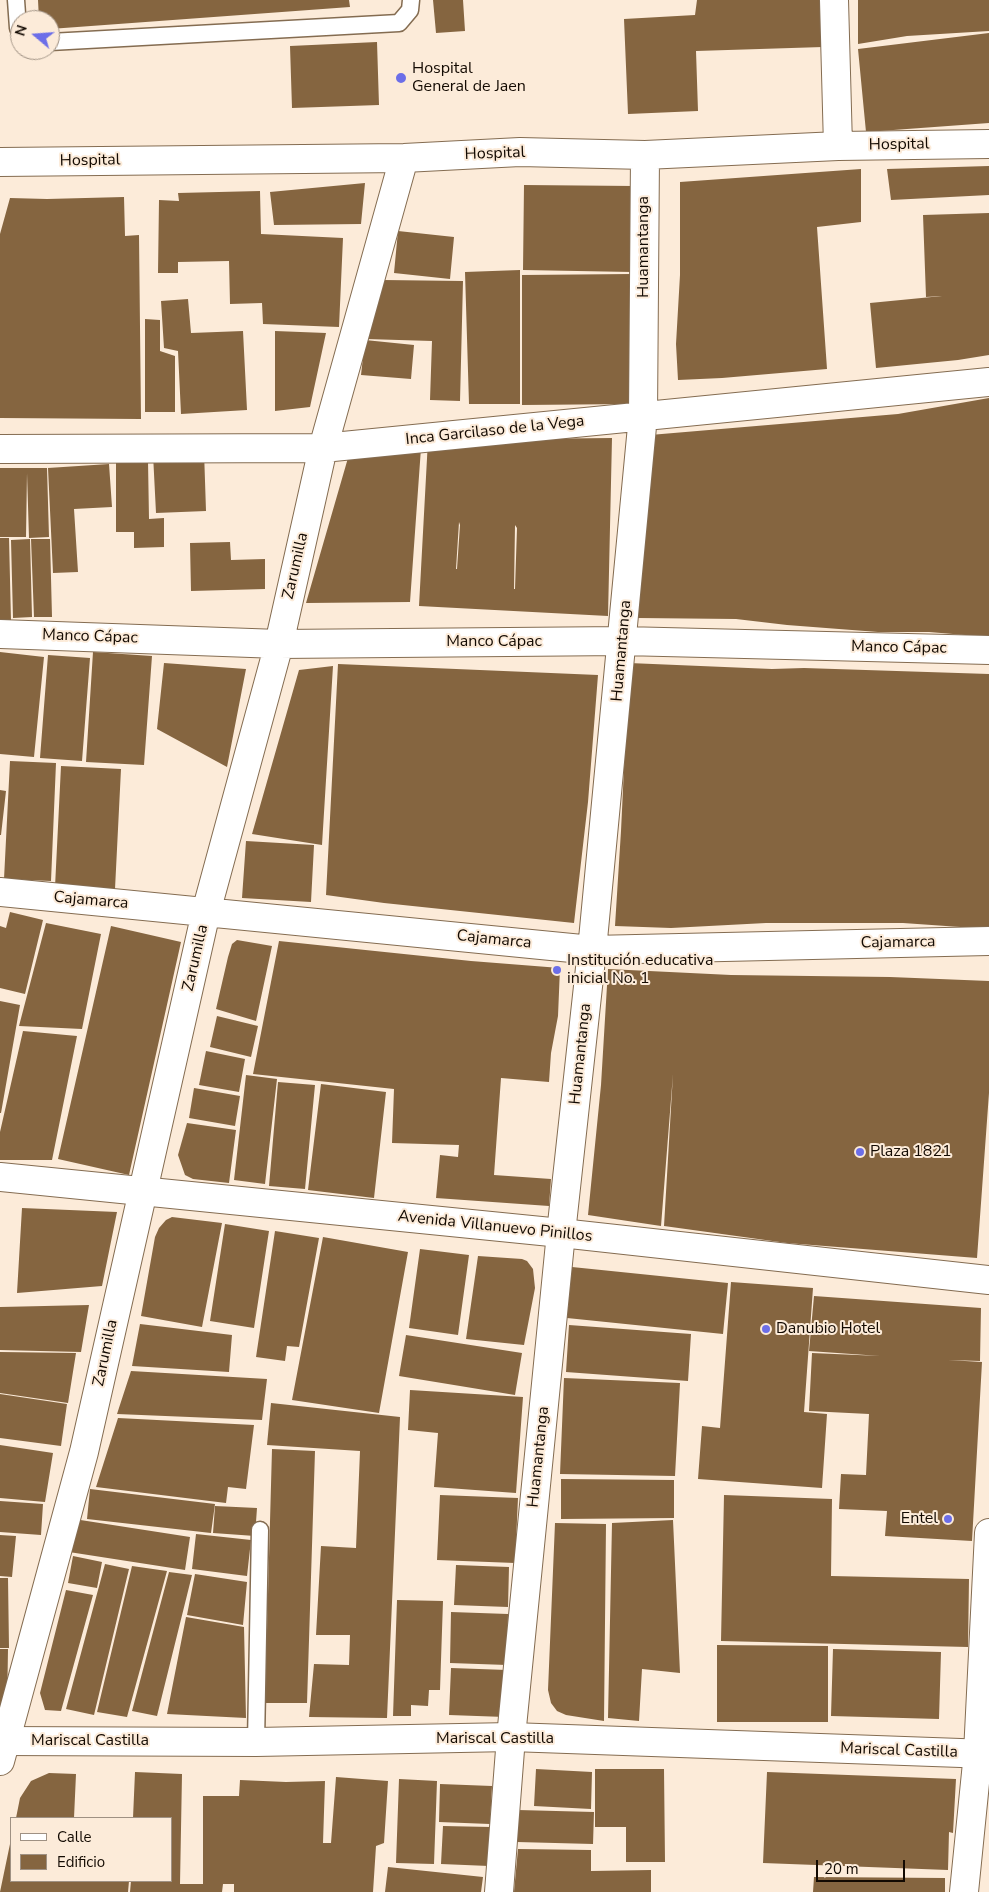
<!DOCTYPE html>
<meta charset="utf-8">
<style>
body{margin:0}
#map{position:relative;width:989px;height:1892px;overflow:hidden;background:#fcebd9;font-family:"Nunito Sans",sans-serif}
canvas{display:block}
.legend{position:absolute;left:10px;top:1817px;width:162px;height:65px;box-sizing:border-box;background:#fcebd9;border:1px solid #9f9183;margin:0;padding:6px 9px;list-style:none;font-size:15px;color:#130a02}
.legend li{display:flex;align-items:center;gap:10px;height:25px}
.legend b{width:25px;border:1px solid #9f9183}
.north{position:absolute;left:10px;top:10px;width:50px;height:50px;box-sizing:border-box;background:#fcebd9;border:1px solid #9f9183;border-radius:50%;rotate:288deg;font-size:14px;font-weight:700;line-height:20px;text-align:center;color:#130a02}
.north::after{content:'';display:block;margin:auto;width:18px;height:22px;background:#6c6ee8;clip-path:polygon(50% 0,100% 100%,50% 72%,0 100%)}
.scale{position:absolute;left:816px;top:1860px;width:89px;height:22px;box-sizing:border-box;border:2px solid #130a02;border-top:0;padding-left:6px;font-size:15px;line-height:18px;white-space:nowrap;color:#130a02;-webkit-text-stroke:4px #fcebd9;paint-order:stroke}
</style>
<div id="map">
<canvas width="989" height="1892"></canvas>
<ul class="legend">
<li><b style="height:6px;background:#fff"></b>Calle</li>
<li><b style="height:14px;background:#856540"></b>Edificio</li>
</ul>
<div class="north">N</div>
<div class="scale">20 m</div>
</div>
<script>
const context = document.querySelector('canvas').getContext('2d');
context.lineJoin = 'round';
function paint(path, color) {
  context.fillStyle = color;
  context.fill(path, 'evenodd');
}
function toPath(rows) {
  const path = new Path2D();
  for (const r of rows) {
    path.moveTo(r[0], r[1]);
    for (let i = 2; i < r.length; i += 2) path.lineTo(r[i], r[i + 1]);
  }
  return path;
}
function stroke(path, color, width, dash) {
  context.strokeStyle = color;
  context.lineWidth = width;
  context.lineCap = dash ? 'butt' : 'round';
  context.setLineDash(dash || []);
  context.stroke(path);
}
function write(font, color, halo, rows, align = 'center') {
  context.font = font + ' "Nunito Sans",sans-serif';
  context.lineWidth = 4;
  context.setLineDash([]);
  context.textBaseline = 'middle';
  context.strokeStyle = halo;
  context.fillStyle = color;
  for (const [text, x, y, turn = 0] of rows) {
    context.save();
    context.translate(x, y);
    context.rotate((+turn || 0) * Math.PI / 180);
    context.textAlign = isNaN(turn) ? turn : align;
    if (halo) context.strokeText(text, 0, 0);
    context.fillText(text, 0, 0);
    context.restore();
  }
}
paint(toPath([
 [38,0,349,0,350,7,50,29,50,20,39,20],
 [433,0,463,0,465,31,436,33],
 [697,0,822,0,823,47,696,51,698,111,628,114,624,19,695,15],
 [858,0,989,0,989,31,907,36,858,44],
 [989,33,989,123,866,132,858,49],
 [377,42,379,105,292,108,290,46],
 [989,166,989,195,891,200,887,169],
 [861,169,861,222,817,227,827,369,722,378,678,380,676,344,680,275,680,182],
 [365,183,361,224,274,225,270,192],
 [524,185,634,186,632,272,523,270],
 [260,191,261,234,343,238,339,327,263,324,262,303,230,304,229,261,178,262,178,273,158,273,159,200,179,201,178,193],
 [124,197,125,236,139,235,141,419,0,418,0,234,10,198,47,199],
 [989,213,989,355,958,360,876,368,870,303,942,296,926,297,923,215],
 [398,231,454,237,450,279,394,273],
 [520,270,520,404,469,404,465,272],
 [631,274,632,404,522,405,522,275],
 [383,280,463,281,460,401,430,400,432,341,366,339],
 [188,299,191,333,243,331,247,410,181,414,178,351,164,348,161,301],
 [145,319,160,320,160,351,175,356,175,412,145,412],
 [275,331,326,333,310,407,275,411],
 [365,340,414,345,411,379,361,375],
 [989,398,989,637,929,632,878,632,787,625,736,619,638,618,650,435,898,414],
 [612,438,608,616,419,606,428,440],
 [459,522,460,525,457,569,456,569],
 [515,525,517,528,515,589,514,589],
 [421,448,410,602,306,603,350,451],
 [204,451,206,511,156,513,153,454],
 [116,461,148,461,149,519,164,518,164,547,134,548,134,532,116,532],
 [109,464,112,507,74,509,78,572,53,573,48,468],
 [0,468,47,468,49,537,29,538,27,473,26,537,0,537],
 [0,538,9,538,11,621,0,621],
 [30,539,32,617,13,618,11,540],
 [31,539,50,539,52,617,34,617],
 [230,542,231,560,265,559,265,589,191,591,190,543],
 [0,652,44,657,34,757,0,754],
 [93,652,152,656,144,765,86,762],
 [48,655,90,658,82,761,40,758],
 [164,663,246,669,227,767,157,729],
 [629,663,772,669,804,668,989,674,989,929,903,923,766,923,671,928,615,926,621,831],
 [338,664,598,675,588,802,574,923,384,903,326,895],
 [333,666,322,845,252,834,299,670],
 [10,761,56,763,51,881,4,879],
 [61,766,121,769,115,889,55,887],
 [0,790,6,791,1,835,0,835],
 [246,841,314,845,311,902,242,898],
 [10,912,43,920,25,994,0,988,0,926,6,928],
 [46,923,101,934,82,1029,19,1026],
 [111,926,181,942,129,1175,58,1159],
 [237,940,272,946,256,1021,216,1009,228,957,232,944],
 [279,941,471,961,560,968,558,1016,551,1053,549,1082,501,1078,494,1175,551,1179,549,1206,436,1198,440,1155,458,1157,459,1145,392,1143,394,1089,253,1074],
 [608,969,731,975,890,977,989,981,989,1093,977,1258,787,1243,664,1226,673,1074,661,1226,588,1215,601,1085],
 [0,1001,20,1005,1,1113,0,1113],
 [217,1016,258,1026,251,1057,210,1047],
 [23,1031,77,1036,52,1160,0,1160,0,1132],
 [206,1051,245,1059,239,1092,199,1085],
 [246,1075,277,1079,265,1184,234,1180],
 [278,1082,315,1085,305,1189,269,1186],
 [321,1084,386,1092,374,1198,308,1190],
 [194,1088,240,1096,235,1126,189,1118],
 [187,1123,236,1130,229,1183,193,1179,185,1175,178,1155],
 [22,1208,117,1212,102,1286,17,1293],
 [172,1217,222,1223,202,1327,141,1316,155,1237,159,1228,166,1220],
 [225,1224,269,1231,254,1328,210,1321],
 [275,1231,319,1238,299,1347,287,1346,285,1361,256,1357],
 [323,1237,408,1252,379,1413,292,1400],
 [420,1249,469,1255,458,1335,409,1328],
 [478,1256,522,1259,527,1261,533,1269,535,1288,524,1345,466,1339],
 [572,1267,728,1283,723,1334,567,1318],
 [731,1282,813,1288,804,1412,827,1414,822,1488,698,1479,702,1426,720,1428],
 [814,1296,981,1308,980,1361,948,1360,982,1362,972,1541,885,1536,887,1511,839,1509,841,1474,866,1475,869,1414,809,1411,812,1353,880,1356,809,1351],
 [89,1305,81,1352,0,1350,0,1307],
 [140,1324,232,1335,229,1372,132,1366],
 [569,1325,691,1334,688,1381,566,1372],
 [406,1335,522,1353,515,1395,399,1376],
 [0,1352,76,1353,68,1403,0,1393],
 [131,1371,267,1379,262,1420,117,1414],
 [564,1378,680,1383,675,1476,560,1474],
 [410,1390,523,1397,516,1493,434,1487,438,1433,408,1430],
 [0,1394,67,1404,61,1446,0,1438],
 [271,1403,400,1417,387,1718,309,1717,314,1664,349,1665,350,1635,316,1635,321,1546,356,1548,360,1451,267,1445],
 [118,1418,254,1425,246,1489,228,1487,226,1503,96,1487],
 [0,1445,53,1453,45,1502,0,1498],
 [272,1449,315,1451,307,1703,265,1703],
 [561,1479,674,1480,674,1518,561,1519],
 [90,1489,215,1504,211,1533,87,1519],
 [440,1495,518,1498,515,1563,437,1560],
 [724,1495,832,1499,831,1576,969,1579,968,1647,721,1641],
 [0,1501,43,1504,41,1535,0,1532],
 [215,1506,257,1508,255,1536,213,1533],
 [74,1519,190,1537,185,1570,69,1552],
 [673,1520,680,1673,642,1669,639,1721,608,1718,612,1523],
 [555,1523,606,1524,604,1721,566,1715,557,1711,551,1703,548,1690],
 [196,1534,251,1540,247,1576,192,1569],
 [0,1535,16,1536,12,1577,0,1576],
 [73,1556,102,1562,97,1588,68,1583],
 [105,1564,129,1569,94,1715,66,1709],
 [456,1565,509,1567,508,1607,454,1605],
 [132,1566,167,1571,127,1717,97,1712],
 [169,1572,192,1575,157,1716,132,1711],
 [195,1574,247,1582,243,1625,187,1615],
 [0,1578,8,1578,9,1648,0,1648],
 [66,1590,93,1595,61,1711,45,1710,40,1693],
 [397,1600,443,1601,440,1690,429,1690,428,1706,411,1705,411,1716,393,1716],
 [451,1612,508,1614,507,1665,450,1663],
 [186,1617,244,1627,246,1718,167,1714],
 [717,1645,828,1646,828,1722,717,1722],
 [0,1649,8,1649,7,1710,0,1710],
 [833,1649,941,1652,939,1719,831,1716],
 [451,1668,507,1670,505,1717,449,1715],
 [536,1769,592,1772,591,1809,534,1806],
 [595,1769,664,1769,665,1862,626,1862,626,1827,595,1827],
 [135,1772,182,1774,180,1884,203,1884,203,1796,239,1796,240,1780,286,1782,325,1781,323,1843,331,1843,336,1777,388,1781,384,1843,376,1846,373,1892,234,1892,234,1884,223,1884,222,1892,130,1892,131,1881,171,1881,171,1818,133,1818],
 [767,1772,956,1779,953,1833,949,1832,948,1870,763,1863],
 [49,1773,76,1774,74,1818,16,1818,20,1798,31,1781],
 [399,1779,437,1781,434,1864,396,1863],
 [440,1784,492,1786,490,1824,439,1822],
 [518,1810,594,1812,593,1844,517,1842],
 [443,1826,491,1827,489,1866,441,1864],
 [10,1844,11,1881,129,1881,128,1892,0,1892],
 [518,1849,591,1850,591,1871,651,1870,651,1892,514,1892],
 [388,1867,483,1877,481,1892,385,1892],
 [814,1877,945,1878,945,1892,813,1892]
]), '#856540');
const service = toPath([
 [16,0,18,28,20,30],
 [50,42,399,23,410,10,411,0],
 [256,1742,260,1530]
]);
const minor = toPath([
 [834,0,838,146],
 [0,162,404,158,520,152,645,155,838,146,989,144],
 [0,449,323,448,989,382],
 [0,634,279,644,623,641,989,650],
 [0,892,592,950,989,941],
 [0,1761,84,1452,206,912,279,644,323,448,404,158],
 [499,1892,511,1737,561,1233,592,950,643,416,645,155],
 [964,1892,978,1753,989,1533]
]);
const tertiary = toPath([
 [0,1177,561,1233,989,1280],
 [0,1741,256,1742,511,1737,989,1754]
]);
stroke(service, '#846c51', 19);
stroke(minor, '#846c51', 30);
stroke(tertiary, '#846c51', 30);
stroke(service, '#fff', 16);
stroke(minor, '#fff', 28);
stroke(tertiary, '#fff', 28);
for (const [x, y, r, color] of [
 [401,78,6,"#6c6ee8"],
 [557,970,5,"#6c6ee8"],
 [860,1152,5,"#6c6ee8"],
 [766,1329,5,"#6c6ee8"],
 [948,1519,5,"#6c6ee8"]
]) {
  const dot = new Path2D();
  dot.arc(x, y, r, 0, 2 * Math.PI);
  context.fillStyle = color;
  context.fill(dot);
  stroke(dot, '#fcebd9', 2);
}
write('16px', '#130a02', '#fcebd9', [
 ["Hospital",412,69],
 ["General de Jaen",412,87],
 ["Institución educativa",567,961],
 ["inicial No. 1",567,979],
 ["Plaza 1821",870,1152],
 ["Danubio Hotel",776,1329],
 ["Entel",938,1519,"right"]
], 'left');
write('16px', '#130a02', '#fcebd9', [
 ["Hospital",899,145,-1],
 ["Hospital",495,154,-2],
 ["Hospital",90,161,-1],
 ["Huamantanga",644,247,-90],
 ["Inca Garcilaso de la Vega",495,431,-6],
 ["Zarumilla",296,566,-77],
 ["Manco Cápac",90,637,2],
 ["Manco Cápac",494,642],
 ["Manco Cápac",899,648,1],
 ["Huamantanga",622,651,-85],
 ["Cajamarca",91,901,5],
 ["Cajamarca",494,940,6],
 ["Cajamarca",898,943,-1],
 ["Zarumilla",196,958,-77],
 ["Huamantanga",581,1054,-84],
 ["Avenida Villanuevo Pinillos",495,1227,6],
 ["Zarumilla",106,1353,-78],
 ["Huamantanga",539,1457,-84],
 ["Mariscal Castilla",495,1739],
 ["Mariscal Castilla",90,1741],
 ["Mariscal Castilla",899,1751,2]
]);
</script>
